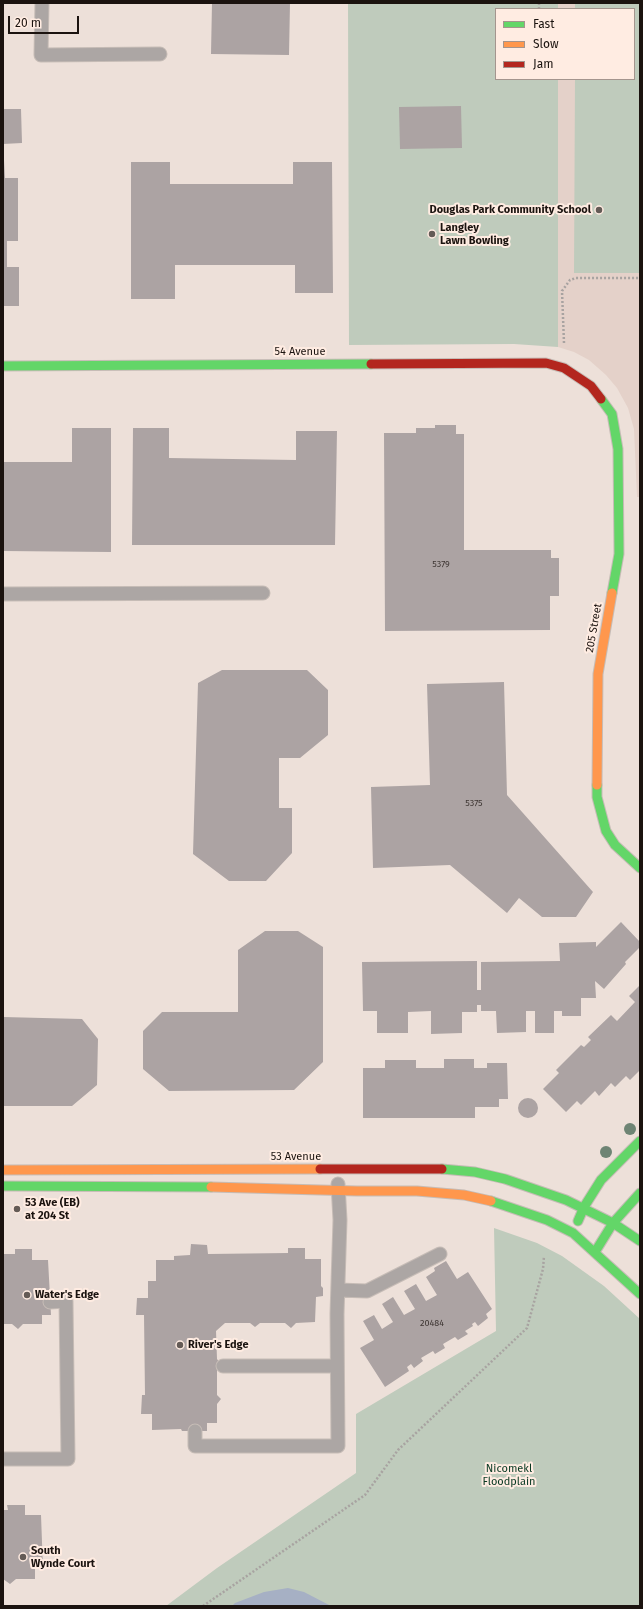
<!DOCTYPE html>
<style>
body{margin:0}
#map{position:relative;width:643px;height:1609px;overflow:hidden;background:#ede0d9;font-family:"Fira Sans",sans-serif}
canvas{display:block}
.frame{position:absolute;inset:0;border:4px solid #1b130f;pointer-events:none}
.legend{position:absolute;left:495px;top:8px;width:140px;height:72px;box-sizing:border-box;background:#ffece2;border:1px solid #a4958e;margin:0;padding:5px 7px;list-style:none;font-size:12px;color:#1b130f}
.legend li{display:flex;align-items:center;gap:8px;height:20px}
.legend b{width:20px;border:1px solid #a4958e}
.scale{position:absolute;left:8px;top:16px;width:71px;height:18px;box-sizing:border-box;border:2px solid #1b130f;border-top:0;padding-left:5px;font-size:12px;line-height:14px;white-space:nowrap;color:#1b130f;-webkit-text-stroke:3px #ffece2;paint-order:stroke}
</style>
<div id="map">
<canvas width="643" height="1609"></canvas>
<div class="frame"></div>
<ul class="legend">
<li><b style="height:5px;background:#63d668"></b>Fast</li>
<li><b style="height:5px;background:#ff974d"></b>Slow</li>
<li><b style="height:5px;background:#b3261e"></b>Jam</li>
</ul>
<div class="scale">20 m</div>
</div>
<script>
const context = document.querySelector('canvas').getContext('2d');
context.lineJoin = 'round';
function paint(path, color) {
  context.fillStyle = color;
  context.fill(path, 'evenodd');
}
function toPath(rows) {
  const path = new Path2D();
  for (const r of rows) {
    if (r.length === 3) {
      path.moveTo(r[0] + r[2], r[1]);
      path.arc(r[0], r[1], r[2], 0, 2 * Math.PI);
      continue;
    }
    path.moveTo(r[0], r[1]);
    for (let i = 2; i < r.length; i += 2) path.lineTo(r[i], r[i + 1]);
  }
  return path;
}
function stroke(path, color, width, dash) {
  context.strokeStyle = color;
  context.lineWidth = width;
  context.lineCap = dash ? 'butt' : 'round';
  context.setLineDash(dash || []);
  context.stroke(path);
}
function write(font, color, halo, rows, align = 'center') {
  context.font = font + ' "Fira Sans",sans-serif';
  context.lineWidth = 4;
  context.setLineDash([]);
  context.textBaseline = 'middle';
  context.strokeStyle = halo;
  context.fillStyle = color;
  for (const [text, x, y, turn = 0] of rows) {
    context.save();
    context.translate(x, y);
    context.rotate((+turn || 0) * Math.PI / 180);
    context.textAlign = isNaN(turn) ? turn : align;
    if (halo) context.strokeText(text, 0, 0);
    context.fillText(text, 0, 0);
    context.restore();
  }
}
paint(toPath([
 [558,3,640,3,640,497,637,497,634,429,628,408,617,388,606,375,589,360,574,352,558,347,558,79,634,79,634,9,558,9]
]), '#e4d1c9');
paint(toPath([
 [348,3,558,3,558,9,496,9,496,79,558,79,558,347,514,344,349,345],
 [575,3,640,3,640,273,574,273,575,79,634,79,634,9,575,9],
 [494,1228,537,1243,562,1256,604,1286,640,1319,640,1606,166,1606,217,1568,356,1473,356,1414,496,1331]
]), '#bfcbbc');
paint(toPath([
 [288,1588,304,1592,331,1606,232,1606,235,1603,264,1592]
]), '#a6b0c4');
paint(toPath([
 [212,3,290,3,289,55,211,54],
 [461,106,462,148,400,149,399,107],
 [3,109,21,109,22,143,3,144],
 [3,160,4,160,5,178,18,178,18,241,7,241,7,267,19,267,19,306,3,306],
 [131,162,170,162,170,184,293,184,293,162,332,162,333,293,295,293,295,265,175,265,175,299,131,299],
 [435,425,456,425,456,434,464,434,464,550,551,550,551,558,559,558,559,596,550,596,550,630,385,631,384,433,416,433,416,428,435,428],
 [72,428,111,428,111,552,3,551,3,462,72,462],
 [133,428,169,428,169,458,296,460,296,431,337,431,335,545,132,545],
 [222,670,307,670,328,690,328,735,300,758,279,758,279,808,292,808,292,853,266,881,229,881,193,854,198,683],
 [504,682,507,795,593,892,576,917,542,917,519,898,507,913,450,865,373,868,371,787,430,785,427,684],
 [621,922,640,942,640,947,625,962,626,964,604,989,595,981,596,998,581,998,581,1016,562,1016,562,1011,554,1011,554,1033,535,1033,535,1011,526,1011,526,1032,497,1033,496,1011,481,1011,481,1005,477,1005,477,1012,462,1012,462,1033,431,1034,431,1011,408,1012,408,1033,377,1033,377,1011,363,1011,362,962,477,961,477,990,481,990,481,962,560,961,559,943,596,942,596,947],
 [265,931,298,931,323,947,323,1062,294,1090,169,1091,143,1069,143,1031,162,1012,238,1012,238,950],
 [640,985,640,1070,630,1080,626,1076,615,1087,611,1083,599,1096,595,1091,581,1105,577,1101,566,1112,543,1089,559,1073,556,1070,581,1045,584,1047,591,1040,588,1037,611,1015,617,1021,635,1002,629,996],
 [3,1017,82,1019,98,1039,97,1085,72,1106,3,1106],
 [444,1059,474,1059,474,1068,487,1068,487,1063,507,1063,508,1099,499,1099,499,1107,475,1107,475,1118,363,1118,363,1068,385,1068,385,1060,416,1060,416,1068,444,1068],
 [528,1108,10],
 [191,1244,207,1245,208,1254,288,1253,288,1248,305,1248,305,1259,321,1259,321,1286,323,1288,323,1296,316,1297,315,1322,296,1323,291,1328,285,1323,260,1323,255,1327,250,1323,225,1323,216,1331,217,1359,220,1363,217,1367,217,1395,221,1399,217,1404,217,1423,207,1423,207,1431,182,1431,181,1429,152,1430,152,1414,141,1414,142,1395,145,1395,144,1315,136,1315,137,1298,148,1298,148,1281,156,1281,156,1260,174,1260,174,1256,190,1255],
 [15,1249,32,1249,32,1260,48,1260,51,1315,42,1315,42,1324,23,1324,18,1329,12,1324,3,1324,3,1254,15,1254],
 [446,1261,457,1279,468,1272,492,1309,486,1314,488,1318,478,1326,475,1322,472,1324,473,1326,465,1331,468,1334,458,1340,455,1337,443,1344,445,1348,435,1354,433,1351,421,1358,423,1361,414,1368,411,1364,407,1367,409,1371,385,1387,360,1348,374,1340,363,1321,374,1315,382,1329,393,1322,382,1304,393,1297,404,1315,415,1309,404,1291,416,1284,426,1301,437,1295,426,1277,435,1271,434,1268],
 [7,1505,25,1505,25,1515,41,1515,43,1569,35,1569,35,1579,16,1579,10,1584,3,1579,3,1510,8,1510]
]), '#aca3a3');
const lane = toPath([
 [42,3,41,55,160,54],
 [3,594,263,593],
 [338,1290,367,1291,440,1254],
 [223,1366,337,1366],
 [195,1431,195,1446,338,1446,337,1314,340,1220,338,1184],
 [3,1459,68,1459,66,1301,50,1302]
]);
const fast = toPath([
 [3,366,371,364],
 [601,399,612,414,618,449,619,554,612,593],
 [597,785,597,797,606,831,615,845,640,868],
 [442,1169,475,1172,505,1179,566,1200,613,1223,640,1241],
 [3,1186,211,1187],
 [491,1201,547,1220,573,1233,640,1294],
 [578,1221,584,1207,601,1180,640,1141],
 [595,1252,613,1223,640,1193]
]);
const slow = toPath([
 [597,785,598,674,612,593],
 [3,1170,320,1169],
 [211,1187,357,1191,417,1191,464,1195,491,1201]
]);
const jam = toPath([
 [371,364,546,363,564,368,591,386,601,399],
 [320,1169,442,1169]
]);
stroke(lane, '#c6bcb6', 15);
stroke(fast, '#c6bcb6', 11);
stroke(slow, '#c6bcb6', 11);
stroke(jam, '#c6bcb6', 11);
stroke(toPath([
 [539,9,539,3],
 [564,343,562,291,570,280,576,278,640,278],
 [203,1606,365,1495,398,1450,527,1328,543,1269,544,1256]
]), '#a8a3a1', 2.5, [2, 2]);
stroke(lane, '#aca6a4', 13);
stroke(fast, '#63d668', 9);
stroke(slow, '#ff974d', 9);
stroke(jam, '#b3261e', 9);
context.fillStyle = '#6e8474';
for (const [x, y] of [
 [630,1129],
 [606,1152]
]) {
  context.beginPath();
  context.arc(x, y, 6, 0, 2 * Math.PI);
  context.fill();
}
for (const [x, y, r, color] of [
 [599,210,4,"#645b56"],
 [432,234,4,"#645b56"],
 [17,1209,4,"#645b56"],
 [27,1295,4,"#645b56"],
 [180,1345,4,"#645b56"],
 [23,1557,4,"#645b56"]
]) {
  const dot = new Path2D();
  dot.arc(x, y, r, 0, 2 * Math.PI);
  context.fillStyle = color;
  context.fill(dot);
  stroke(dot, '#ffece2', 1.5);
}
write('9px', '#3f3734', null, [
 ["5379",441,564],
 ["5375",474,803],
 ["20484",432,1323]
]);
write('bold 11px', '#1b130f', '#ffece2', [
 ["Douglas Park Community School",591,210,"right"],
 ["Langley",440,228],
 ["Lawn Bowling",440,241],
 ["53 Ave (EB)",25,1203],
 ["at 204 St",25,1216],
 ["Water's Edge",35,1295],
 ["River's Edge",188,1345],
 ["South",31,1551],
 ["Wynde Court",31,1564]
], 'left');
write('11px', '#1b130f', '#ffece2', [
 ["54 Avenue",300,352],
 ["205 Street",594,628,-80],
 ["53 Avenue",296,1157]
]);
write('11px', '#073821', '#ffece2', [
 ["Nicomekl",509,1469],
 ["Floodplain",509,1482]
]);
</script>
